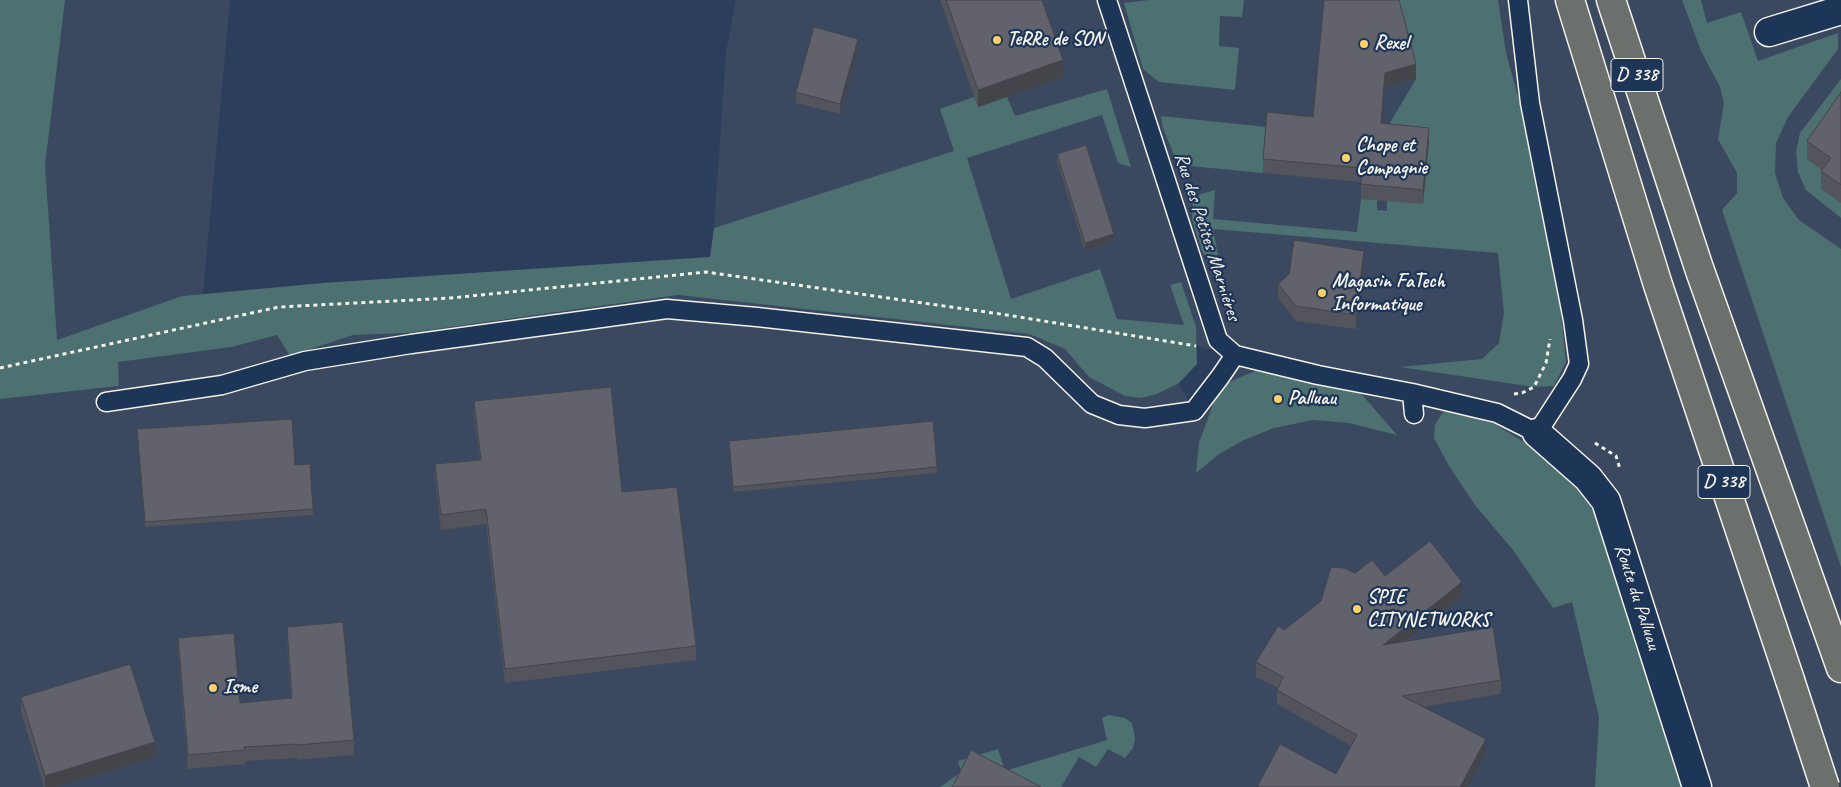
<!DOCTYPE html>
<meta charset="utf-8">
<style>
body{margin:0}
canvas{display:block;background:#2b3e5b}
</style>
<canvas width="1841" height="787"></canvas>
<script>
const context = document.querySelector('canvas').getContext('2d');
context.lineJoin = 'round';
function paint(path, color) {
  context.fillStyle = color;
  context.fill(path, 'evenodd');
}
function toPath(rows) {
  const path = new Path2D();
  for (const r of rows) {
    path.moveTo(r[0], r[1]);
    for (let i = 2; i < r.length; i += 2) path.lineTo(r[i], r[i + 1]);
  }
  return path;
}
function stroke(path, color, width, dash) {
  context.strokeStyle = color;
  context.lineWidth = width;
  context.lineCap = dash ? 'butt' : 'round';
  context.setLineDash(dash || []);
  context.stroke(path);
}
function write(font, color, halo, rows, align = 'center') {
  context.font = font + ' Caveat,sans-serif';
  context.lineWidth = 4.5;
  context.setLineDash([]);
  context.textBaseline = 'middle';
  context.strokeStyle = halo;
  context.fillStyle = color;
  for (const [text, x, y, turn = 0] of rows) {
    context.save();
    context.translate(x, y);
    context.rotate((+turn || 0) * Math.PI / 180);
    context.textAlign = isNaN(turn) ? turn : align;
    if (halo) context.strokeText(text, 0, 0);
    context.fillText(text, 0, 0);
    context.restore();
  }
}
paint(toPath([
 [0,0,230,0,203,294,182,296,57,340],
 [736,0,1841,0,1841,787,0,787,0,399,119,386,117,362,232,347,277,335,290,356,353,335,409,333,678,295,1029,334,1065,349,1089,377,1125,396,1141,398,1157,394,1179,383,1193,411,1235,355,1196,346,1196,327,1184,328,1003,305,954,152,714,228,726,52]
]), '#3b4960');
paint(toPath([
 [0,0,65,0,45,165,57,340,182,296,323,283,710,257,714,228,954,151,940,109,974,97,979,107,1007,97,1015,116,1107,89,1131,167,1118,163,1102,115,967,158,1011,299,1100,269,1117,319,1184,325,1170,285,1181,282,1196,327,1197,364,1179,383,1157,394,1141,398,1125,396,1089,377,1065,349,1029,334,678,295,409,333,353,335,290,356,277,335,232,347,118,362,119,386,0,399],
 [1149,0,1244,0,1242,17,1220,16,1219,46,1239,48,1235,90,1159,82,1143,69,1124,3],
 [1395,0,1498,0,1506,53,1534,154,1557,275,1566,362,1554,386,1534,387,1400,367,1482,359,1499,343,1504,313,1498,253,1213,229,1218,255,1211,258,1203,254,1192,219,1193,201,1201,194,1215,190,1213,219,1357,232,1361,199,1377,200,1377,210,1387,211,1387,201,1381,138,1416,79],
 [1682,0,1701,0,1707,23,1741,12,1758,61,1838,33,1838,49,1788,117,1776,143,1775,173,1783,198,1799,220,1841,249,1841,567,1722,210,1737,193,1737,173,1718,139,1724,103,1720,87,1701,51],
 [1841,79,1841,218,1806,190,1798,172,1796,151,1800,133],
 [1161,116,1267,127,1263,173,1190,166,1174,155,1163,128],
 [1259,370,1357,389,1397,435,1349,423,1313,420,1274,428,1244,440,1219,454,1196,473,1199,443,1219,388,1240,377],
 [1455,409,1480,415,1530,446,1577,484,1606,533,1685,787,1595,787,1599,718,1572,602,1553,608,1513,550,1475,505,1449,466,1434,438,1435,425,1443,412],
 [1109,715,1125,718,1132,723,1135,739,1133,748,1125,758,1108,749,1096,767,1079,757,1061,787,940,787,961,772,958,761,998,749,1005,771,1107,740,1102,718]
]), '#4d7071');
const service = toPath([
 [1107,0,1218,340,1235,355,1318,375,1412,393,1497,413,1537,433,1572,379,1579,364,1573,320,1530,103,1518,0],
 [1412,393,1414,414],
 [106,402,222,385,305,361,411,344,667,309,757,317,1027,347,1045,358,1092,404,1119,415,1145,418,1194,411,1220,377,1235,355]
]);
const minor = toPath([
 [1769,32,1841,10],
 [1537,433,1588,478,1606,501,1697,787]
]);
const trunk = toPath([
 [1570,0,1658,285,1790,680],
 [1611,0,1699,268,1841,668]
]);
stroke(service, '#f4f1e8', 21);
stroke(minor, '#f4f1e8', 31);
stroke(trunk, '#f4f1e8', 31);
stroke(toPath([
 [0,368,279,307,451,298,706,272,1007,315,1196,346],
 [1514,394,1522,393,1534,387,1546,363,1550,339],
 [1595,443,1616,456,1620,469]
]), '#f4f1e8', 3, [4, 4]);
stroke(service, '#1d3557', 18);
stroke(minor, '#1d3557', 28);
stroke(trunk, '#6c706d', 28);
const trunkBridge = toPath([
 [1790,680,1825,787]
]);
stroke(trunkBridge, '#f4f1e8', 31, []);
stroke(trunkBridge, '#6c706d', 28);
paint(toPath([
 [940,0,1042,0,1063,77,978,107],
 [1324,0,1416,79,1385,87,1382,123,1429,142,1423,204,1361,199,1361,182,1263,173,1263,159,1313,117],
 [858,49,840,114,796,103,796,92],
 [1841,92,1841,203,1821,189,1821,171,1822,170,1807,159,1807,141],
 [1057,154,1114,241,1085,251,1057,161],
 [1364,265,1356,329,1296,321,1278,298,1278,284],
 [474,401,622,492,696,646,696,660,505,683,486,524,441,530,435,478,435,464,480,460,474,416],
 [137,429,295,465,313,509,313,515,145,527],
 [729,441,937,467,937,473,733,492],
 [1355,573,1385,576,1462,596,1406,642,1501,680,1501,694,1423,707,1486,753,1336,774,1351,746,1277,704,1277,690,1278,688,1256,677,1256,662,1284,630,1321,601],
 [287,627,354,740,354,755,297,760,297,758,245,761,245,764,188,769,178,652,178,638,240,703,291,698,287,642],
 [21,697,155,757,56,787,44,787,21,712]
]), '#53545c');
paint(toPath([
 [858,39,858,49,840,114,840,104],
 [1063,60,1063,77,978,107,978,90],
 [1416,64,1416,79,1385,87,1381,138,1381,123,1385,73],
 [1429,128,1429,142,1423,204,1423,190],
 [1114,234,1114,241,1085,251,1085,243],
 [1364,251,1364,265,1356,329,1356,315],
 [1462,582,1462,596,1383,660,1383,645],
 [1486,739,1486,753,1468,787,1460,787],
 [155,742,155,757,56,787,45,787,45,776]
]), '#44454b');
const building = toPath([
 [946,0,1042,0,1063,60,978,90,946,0],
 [1324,0,1399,0,1416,64,1385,73,1381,123,1429,128,1423,190,1361,184,1362,168,1263,159,1267,112,1313,117,1324,0],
 [814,27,858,39,840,104,796,92,814,27],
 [1841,92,1841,185,1821,171,1831,158,1807,141,1841,92],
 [1086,145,1114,234,1085,243,1057,154,1086,145],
 [1294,240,1364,251,1356,315,1296,306,1278,284,1289,274,1294,240],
 [611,387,622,492,677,487,696,646,505,669,486,509,441,515,435,464,481,460,474,401,611,387],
 [292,419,295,465,310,464,313,509,145,522,137,429,292,419],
 [933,421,937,467,733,487,729,441,933,421],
 [1430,541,1462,582,1383,645,1493,627,1501,680,1402,696,1486,739,1460,787,1257,787,1280,744,1336,774,1357,735,1277,690,1283,677,1256,662,1278,626,1284,630,1321,601,1331,567,1344,568,1355,573,1372,560,1385,576,1430,541],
 [343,622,354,740,297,745,297,744,244,747,245,750,188,755,178,638,234,633,240,703,292,698,287,627,343,622],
 [130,664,155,742,45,776,21,697,130,664],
 [971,750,1041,787,952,787,971,750]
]);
paint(building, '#61626b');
stroke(building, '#44454b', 1);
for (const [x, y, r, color] of [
 [997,40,5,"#ffd166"],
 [1364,44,5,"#ffd166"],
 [1346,158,5,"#ffd166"],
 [1322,293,5,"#ffd166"],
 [1278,399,5,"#ffd166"],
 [1357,609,5,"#ffd166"],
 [213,688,5,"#ffd166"]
]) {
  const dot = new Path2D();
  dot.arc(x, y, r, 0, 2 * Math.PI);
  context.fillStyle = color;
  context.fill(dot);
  stroke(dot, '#1d3557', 2);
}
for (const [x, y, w] of [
 [1637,75,52],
 [1724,482,52]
]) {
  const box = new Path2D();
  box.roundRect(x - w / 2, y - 16.5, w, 33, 4);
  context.fillStyle = '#1d3557';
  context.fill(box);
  stroke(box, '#f4f1e8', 1);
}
write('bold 19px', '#f4f1e8', null, [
 ["D 338",1637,75],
 ["D 338",1724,482]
]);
write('bold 20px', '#f4f1e8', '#1d3557', [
 ["TeRRe de SON",1007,40],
 ["Rexel",1374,44],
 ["Chope et",1356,146],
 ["Compagnie",1356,169],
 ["Magasin FaTech",1332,282],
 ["Informatique",1332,305],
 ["Palluau",1288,399],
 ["SPIE",1367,598],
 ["CITYNETWORKS",1367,621],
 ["Isme",223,688]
], 'left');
write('20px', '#f4f1e8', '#1d3557', [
 ["Rue des Petites Marniéres",1207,237,72],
 ["Route du Palluau",1637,597,72]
]);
</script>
